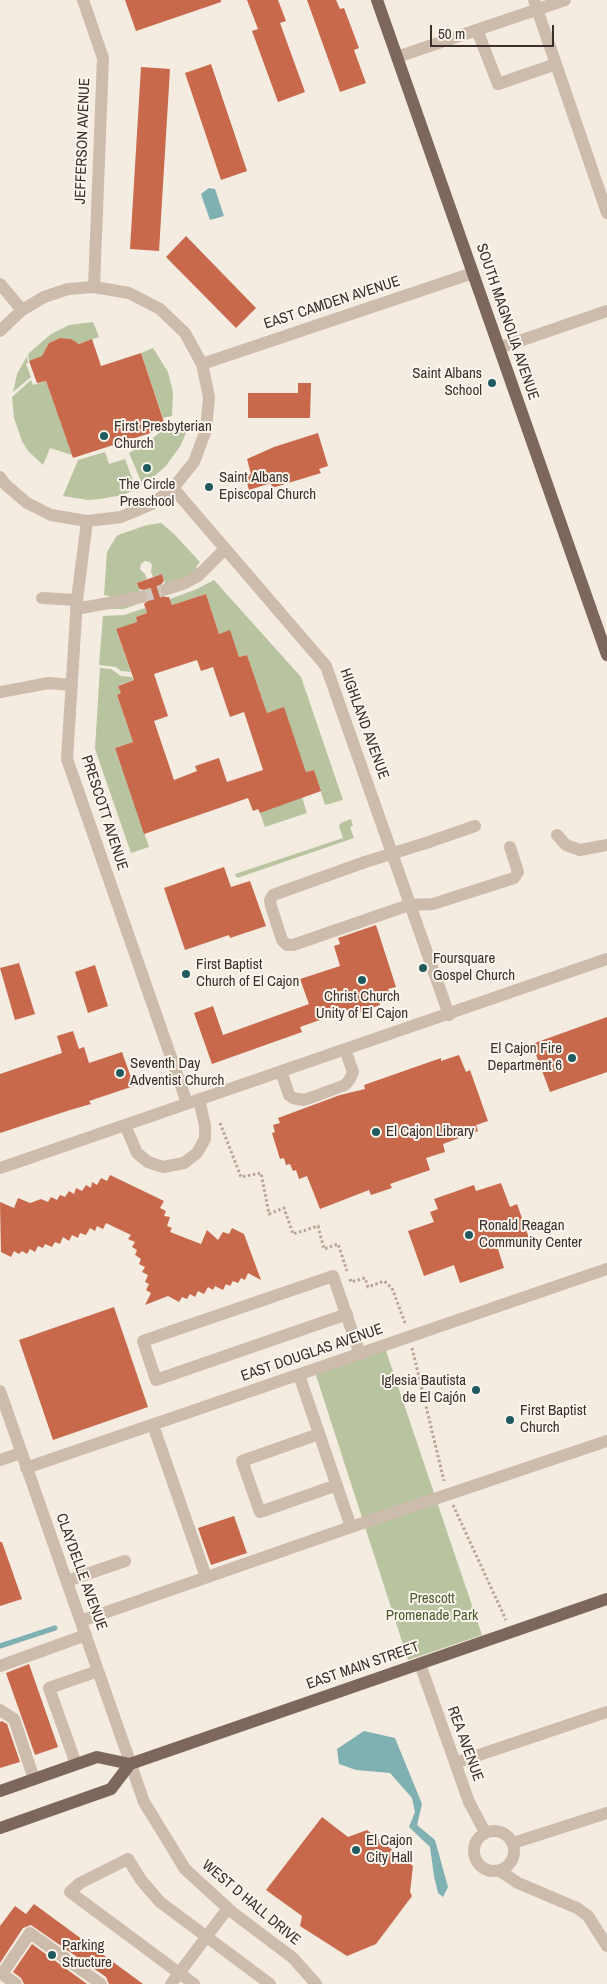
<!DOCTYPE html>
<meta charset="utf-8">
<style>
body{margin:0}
#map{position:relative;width:607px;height:1984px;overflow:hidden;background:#f4ebe1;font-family:"Archivo Narrow",sans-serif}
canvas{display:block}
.scale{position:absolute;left:430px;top:25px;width:124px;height:22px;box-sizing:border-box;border:2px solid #3b302b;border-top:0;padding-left:6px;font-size:15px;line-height:18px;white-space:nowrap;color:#3b302b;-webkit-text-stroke:4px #fbf5ee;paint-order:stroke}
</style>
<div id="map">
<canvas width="607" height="1984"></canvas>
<div class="scale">50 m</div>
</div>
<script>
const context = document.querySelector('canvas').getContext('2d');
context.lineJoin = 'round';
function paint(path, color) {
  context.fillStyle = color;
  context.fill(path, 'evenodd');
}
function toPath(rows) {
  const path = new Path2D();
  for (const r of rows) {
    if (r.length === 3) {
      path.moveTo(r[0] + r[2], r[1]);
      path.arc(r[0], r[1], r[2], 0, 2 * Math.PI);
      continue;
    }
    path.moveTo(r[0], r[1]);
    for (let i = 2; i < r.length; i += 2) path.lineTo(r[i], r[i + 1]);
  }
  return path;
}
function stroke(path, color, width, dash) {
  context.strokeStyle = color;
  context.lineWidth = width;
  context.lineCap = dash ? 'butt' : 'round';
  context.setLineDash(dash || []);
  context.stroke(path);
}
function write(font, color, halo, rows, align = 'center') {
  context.font = font + ' "Archivo Narrow",sans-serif';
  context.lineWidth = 4;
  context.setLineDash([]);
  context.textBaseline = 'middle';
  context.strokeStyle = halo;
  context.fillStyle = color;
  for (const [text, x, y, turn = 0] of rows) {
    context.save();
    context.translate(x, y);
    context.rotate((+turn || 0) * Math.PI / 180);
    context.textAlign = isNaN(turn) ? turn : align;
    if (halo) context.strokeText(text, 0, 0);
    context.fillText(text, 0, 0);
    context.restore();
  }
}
paint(toPath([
 [93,322,99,337,78,344,71,339,60,338,49,343,43,356,29,361,28,354,51,334,69,325],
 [153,348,168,372,173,392,172,416,163,418,141,353],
 [27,356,28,363,26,364,31,377,13,392,17,374],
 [31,380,33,385,46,381,72,455,50,448,43,465,28,451,22,441,14,418,12,397],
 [172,423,188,428,181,445,166,466,143,486,129,453,149,441],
 [105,452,109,464,125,459,136,489,123,495,100,499,88,500,63,496,78,460],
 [161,523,173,533,200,562,196,567,205,577,169,594,162,574,153,577,151,572,152,565,150,562,145,561,141,564,140,569,145,574,147,579,137,583,143,602,124,609,109,609,110,596,104,595,107,552,116,537,118,535,147,525],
 [214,580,301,677,343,800,325,805,314,770,306,772,284,708,267,713,247,655,239,657,230,631,219,634,206,594,172,605,170,599,197,589],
 [145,608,147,613,136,617,137,622,116,630,131,672,121,671,116,667,99,665,103,616,124,615],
 [100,668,111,669,121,676,132,677,134,680,119,685,121,693,117,695,133,742,115,748,149,847,131,853,95,749],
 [302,797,307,813,265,827,260,813],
 [351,819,353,826,350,827,354,838,237,878,235,874,343,838,339,826,341,823],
 [384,1345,482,1635,408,1660,314,1369]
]), '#b8c4a0');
paint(toPath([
 [209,188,215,189,224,216,210,220,201,194],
 [364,1731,395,1738,422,1804,417,1825,435,1840,448,1887,443,1897,438,1893,434,1876,430,1847,409,1827,415,1812,412,1798,390,1773,356,1770,339,1764,337,1749]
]), '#7fb0b2');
stroke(toPath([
 [0,1646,55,1628]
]), '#7fb0b2', 5);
paint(toPath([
 [125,0,221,0,221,2,136,31],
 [247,0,278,0,286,21,280,23,305,92,278,102,252,31,258,29],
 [307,0,336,0,340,9,344,8,359,48,354,50,366,83,340,92],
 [211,64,247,171,221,180,185,73],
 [141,67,170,69,159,251,130,249],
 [186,236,256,308,236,328,166,257],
 [60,338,71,339,79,344,92,339,101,366,141,353,166,428,73,458,46,381,37,383,29,361,42,356,49,343],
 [298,383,311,383,310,418,248,418,248,393,298,393],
 [318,433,328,466,319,469,321,473,272,488,271,483,249,490,245,476,251,474,247,459,274,447],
 [162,574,164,581,159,587,160,592,165,597,169,597,172,605,206,594,219,634,230,630,239,657,247,655,267,713,284,707,306,772,314,770,321,791,260,813,258,809,253,811,248,798,144,834,115,748,133,742,117,695,121,693,118,686,134,680,116,629,137,622,136,617,147,613,144,604,148,600,149,595,144,590,139,589,137,583],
 [197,660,201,671,213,667,230,717,244,712,263,770,227,782,219,758,195,766,197,771,174,780,154,721,168,716,154,674],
 [224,867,231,887,250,881,266,926,230,938,229,935,185,950,164,888],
 [376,925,396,987,388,989,390,995,378,999,380,1005,350,1016,348,1010,300,1027,302,1032,212,1064,194,1013,213,1006,223,1035,309,1004,300,979,340,966,334,946,340,944,338,938],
 [19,963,35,1014,15,1020,0,968],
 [95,965,108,1006,88,1013,75,972],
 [607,1017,607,1072,550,1092,532,1044],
 [73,1031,79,1049,84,1047,89,1063,122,1052,134,1086,89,1101,91,1104,70,1110,0,1133,0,1074,62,1053,57,1036],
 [459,1055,466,1072,470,1070,488,1121,476,1125,478,1131,443,1144,445,1152,426,1158,430,1170,390,1184,392,1188,371,1195,369,1190,320,1209,307,1176,299,1179,296,1170,293,1171,290,1164,286,1165,284,1158,280,1159,272,1133,275,1132,273,1125,280,1123,278,1118,340,1095,365,1089,364,1085,441,1058,441,1061],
 [110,1175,164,1201,160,1208,166,1211,164,1216,170,1217,167,1226,172,1228,170,1232,201,1244,207,1230,218,1240,223,1232,229,1234,232,1228,244,1234,261,1280,248,1273,245,1280,241,1278,238,1283,233,1281,230,1286,226,1284,223,1290,215,1286,213,1290,208,1287,204,1294,198,1291,195,1297,190,1294,187,1299,182,1297,179,1302,168,1296,145,1305,151,1293,146,1290,149,1284,145,1282,148,1275,142,1272,145,1267,139,1264,141,1259,135,1255,137,1250,132,1247,135,1242,128,1239,131,1235,106,1223,103,1229,97,1226,95,1231,90,1228,86,1235,80,1233,78,1238,72,1235,69,1241,63,1237,60,1244,55,1242,52,1247,45,1244,43,1248,38,1246,35,1252,30,1249,27,1254,22,1251,19,1254,14,1251,11,1257,1,1252,0,1202,14,1208,18,1198,30,1203,41,1199,48,1202,51,1197,57,1200,60,1195,65,1197,69,1191,74,1194,76,1188,82,1191,86,1185,91,1188,92,1182,97,1185,101,1178,107,1181],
 [501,1183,510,1207,517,1204,529,1238,498,1249,504,1268,460,1283,454,1265,424,1276,408,1231,434,1222,430,1212,438,1209,434,1199,474,1185,476,1191],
 [114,1307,148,1407,53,1440,19,1340],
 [234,1516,247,1553,211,1565,198,1528],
 [0,1542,2,1542,22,1599,0,1606],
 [29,1664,58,1747,35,1755,6,1673],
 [2,1721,7,1724,20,1762,0,1768,0,1722],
 [322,1817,348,1837,367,1830,413,1866,410,1892,412,1896,376,1944,347,1956,300,1926,302,1916,266,1890],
 [34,1904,143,1984,109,1984,106,1977,31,1925,23,1928,0,1963,0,1926,15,1906,26,1914],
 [32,1944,87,1984,24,1984,21,1978,13,1972]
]), '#c8694b');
stroke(toPath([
 [141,597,167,589]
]), '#cfc6bd', 12, [12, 6]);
stroke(toPath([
 [220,1123,241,1177,261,1173,269,1214,284,1208,293,1234,318,1226,324,1249,338,1244,347,1271],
 [350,1279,351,1282,365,1278,368,1287,384,1281,392,1288,405,1323],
 [412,1348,444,1481],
 [453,1505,506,1620]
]), '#b9a596', 3, [2.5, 2.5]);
stroke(toPath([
 [83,0,103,58,94,287],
 [534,0,607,213],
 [477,30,498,84,556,64],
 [397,57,565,0],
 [0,284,22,310],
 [0,331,22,310,44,297,68,289,94,287,129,293,160,309,185,333,202,364,209,397,206,430,194,462,173,488,152,504,121,517,87,521,51,515,27,503,6,485,0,477],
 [499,348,607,311],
 [202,364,473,273],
 [173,488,326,666,449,1015],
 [87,521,77,600,67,759,187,1103],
 [167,589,185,583,198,576,224,550],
 [42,598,77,600],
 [76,609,141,597],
 [0,692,49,683,72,685],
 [475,826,426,843,365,862,273,895,270,900,271,906,282,940,287,945,293,945,409,905,433,904,514,878,518,872,510,847],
 [557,835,566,845,580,850,607,845],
 [281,1071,289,1095,293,1098,303,1100,310,1098,345,1085,350,1079,353,1072,345,1049],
 [125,1125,137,1153,148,1162,163,1167,184,1163,197,1153,205,1139,205,1126,199,1099],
 [0,1168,607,959],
 [347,1314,156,1380,143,1341,333,1276,360,1354],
 [299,1375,351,1527],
 [0,1391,144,1802,185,1869,232,1912,293,1958,316,1984],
 [153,1425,206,1577],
 [319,1434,242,1461,260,1512,337,1485],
 [0,1460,21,1453],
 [26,1468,607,1269],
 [67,1581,125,1561],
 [81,1621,351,1527,607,1441],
 [420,1664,469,1802,485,1832],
 [0,1666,86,1635],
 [0,1710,14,1719,34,1779],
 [455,1763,607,1712],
 [76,1764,49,1688,98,1671],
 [494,1851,20],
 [513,1843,607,1813],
 [500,1871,518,1883,577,1908,588,1916,607,1946],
 [16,1984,2,1974,30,1933,101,1984],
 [171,1984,228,1908],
 [194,1984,70,1892,80,1883,128,1859,141,1880,160,1902,270,1984]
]), '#cdbbac', 12);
stroke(toPath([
 [377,0,607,655],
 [0,1791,97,1757,130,1764,607,1599],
 [0,1828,111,1789,130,1764]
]), '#7d675c', 12);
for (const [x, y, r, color] of [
 [492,383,5,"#1f5a5e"],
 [104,436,5,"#1f5a5e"],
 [147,468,5,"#1f5a5e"],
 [209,487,5,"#1f5a5e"],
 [423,968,5,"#1f5a5e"],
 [186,974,5,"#1f5a5e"],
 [362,980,5,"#1f5a5e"],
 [572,1058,5,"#1f5a5e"],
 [120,1073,5,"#1f5a5e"],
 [376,1132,5,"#1f5a5e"],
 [469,1235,5,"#1f5a5e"],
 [476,1390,5,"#1f5a5e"],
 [510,1420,5,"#1f5a5e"],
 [356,1850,5,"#1f5a5e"],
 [52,1955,5,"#1f5a5e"]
]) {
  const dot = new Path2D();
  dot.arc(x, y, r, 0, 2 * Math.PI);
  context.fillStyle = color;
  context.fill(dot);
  stroke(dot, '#fbf5ee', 2);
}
write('15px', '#3b302b', '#fbf5ee', [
 ["JEFFERSON AVENUE",83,141,-88],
 ["EAST CAMDEN AVENUE",332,303,-18],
 ["SOUTH MAGNOLIA AVENUE",507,322,71],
 ["HIGHLAND AVENUE",364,724,70],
 ["PRESCOTT AVENUE",104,813,72],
 ["EAST DOUGLAS AVENUE",312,1353,-19],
 ["CLAYDELLE AVENUE",81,1572,70],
 ["EAST MAIN STREET",363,1666,-19],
 ["REA AVENUE",465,1744,70],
 ["WEST D HALL DRIVE",251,1903,40]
]);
write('15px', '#3b302b', '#fbf5ee', [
 ["Saint Albans",482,374,"right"],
 ["School",482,391,"right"],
 ["First Presbyterian",114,427],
 ["Church",114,444],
 ["Saint Albans",219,478],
 ["Episcopal Church",219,495],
 ["The Circle",147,485,"center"],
 ["Preschool",147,502,"center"],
 ["Foursquare",433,959],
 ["Gospel Church",433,976],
 ["First Baptist",196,965],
 ["Church of El Cajon",196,982],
 ["Christ Church",362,997,"center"],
 ["Unity of El Cajon",362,1014,"center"],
 ["El Cajon Fire",562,1049,"right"],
 ["Department 6",562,1066,"right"],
 ["Seventh Day",130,1064],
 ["Adventist Church",130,1081],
 ["El Cajon Library",386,1132],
 ["Ronald Reagan",479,1226],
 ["Community Center",479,1243],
 ["Iglesia Bautista",466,1381,"right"],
 ["de El Cajón",466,1398,"right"],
 ["First Baptist",520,1411],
 ["Church",520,1428],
 ["El Cajon",366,1841],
 ["City Hall",366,1858],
 ["Parking",62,1946],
 ["Structure",62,1963]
], 'left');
write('15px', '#4a5a2e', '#fbf5ee', [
 ["Prescott",432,1599],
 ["Promenade Park",432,1616]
]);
</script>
